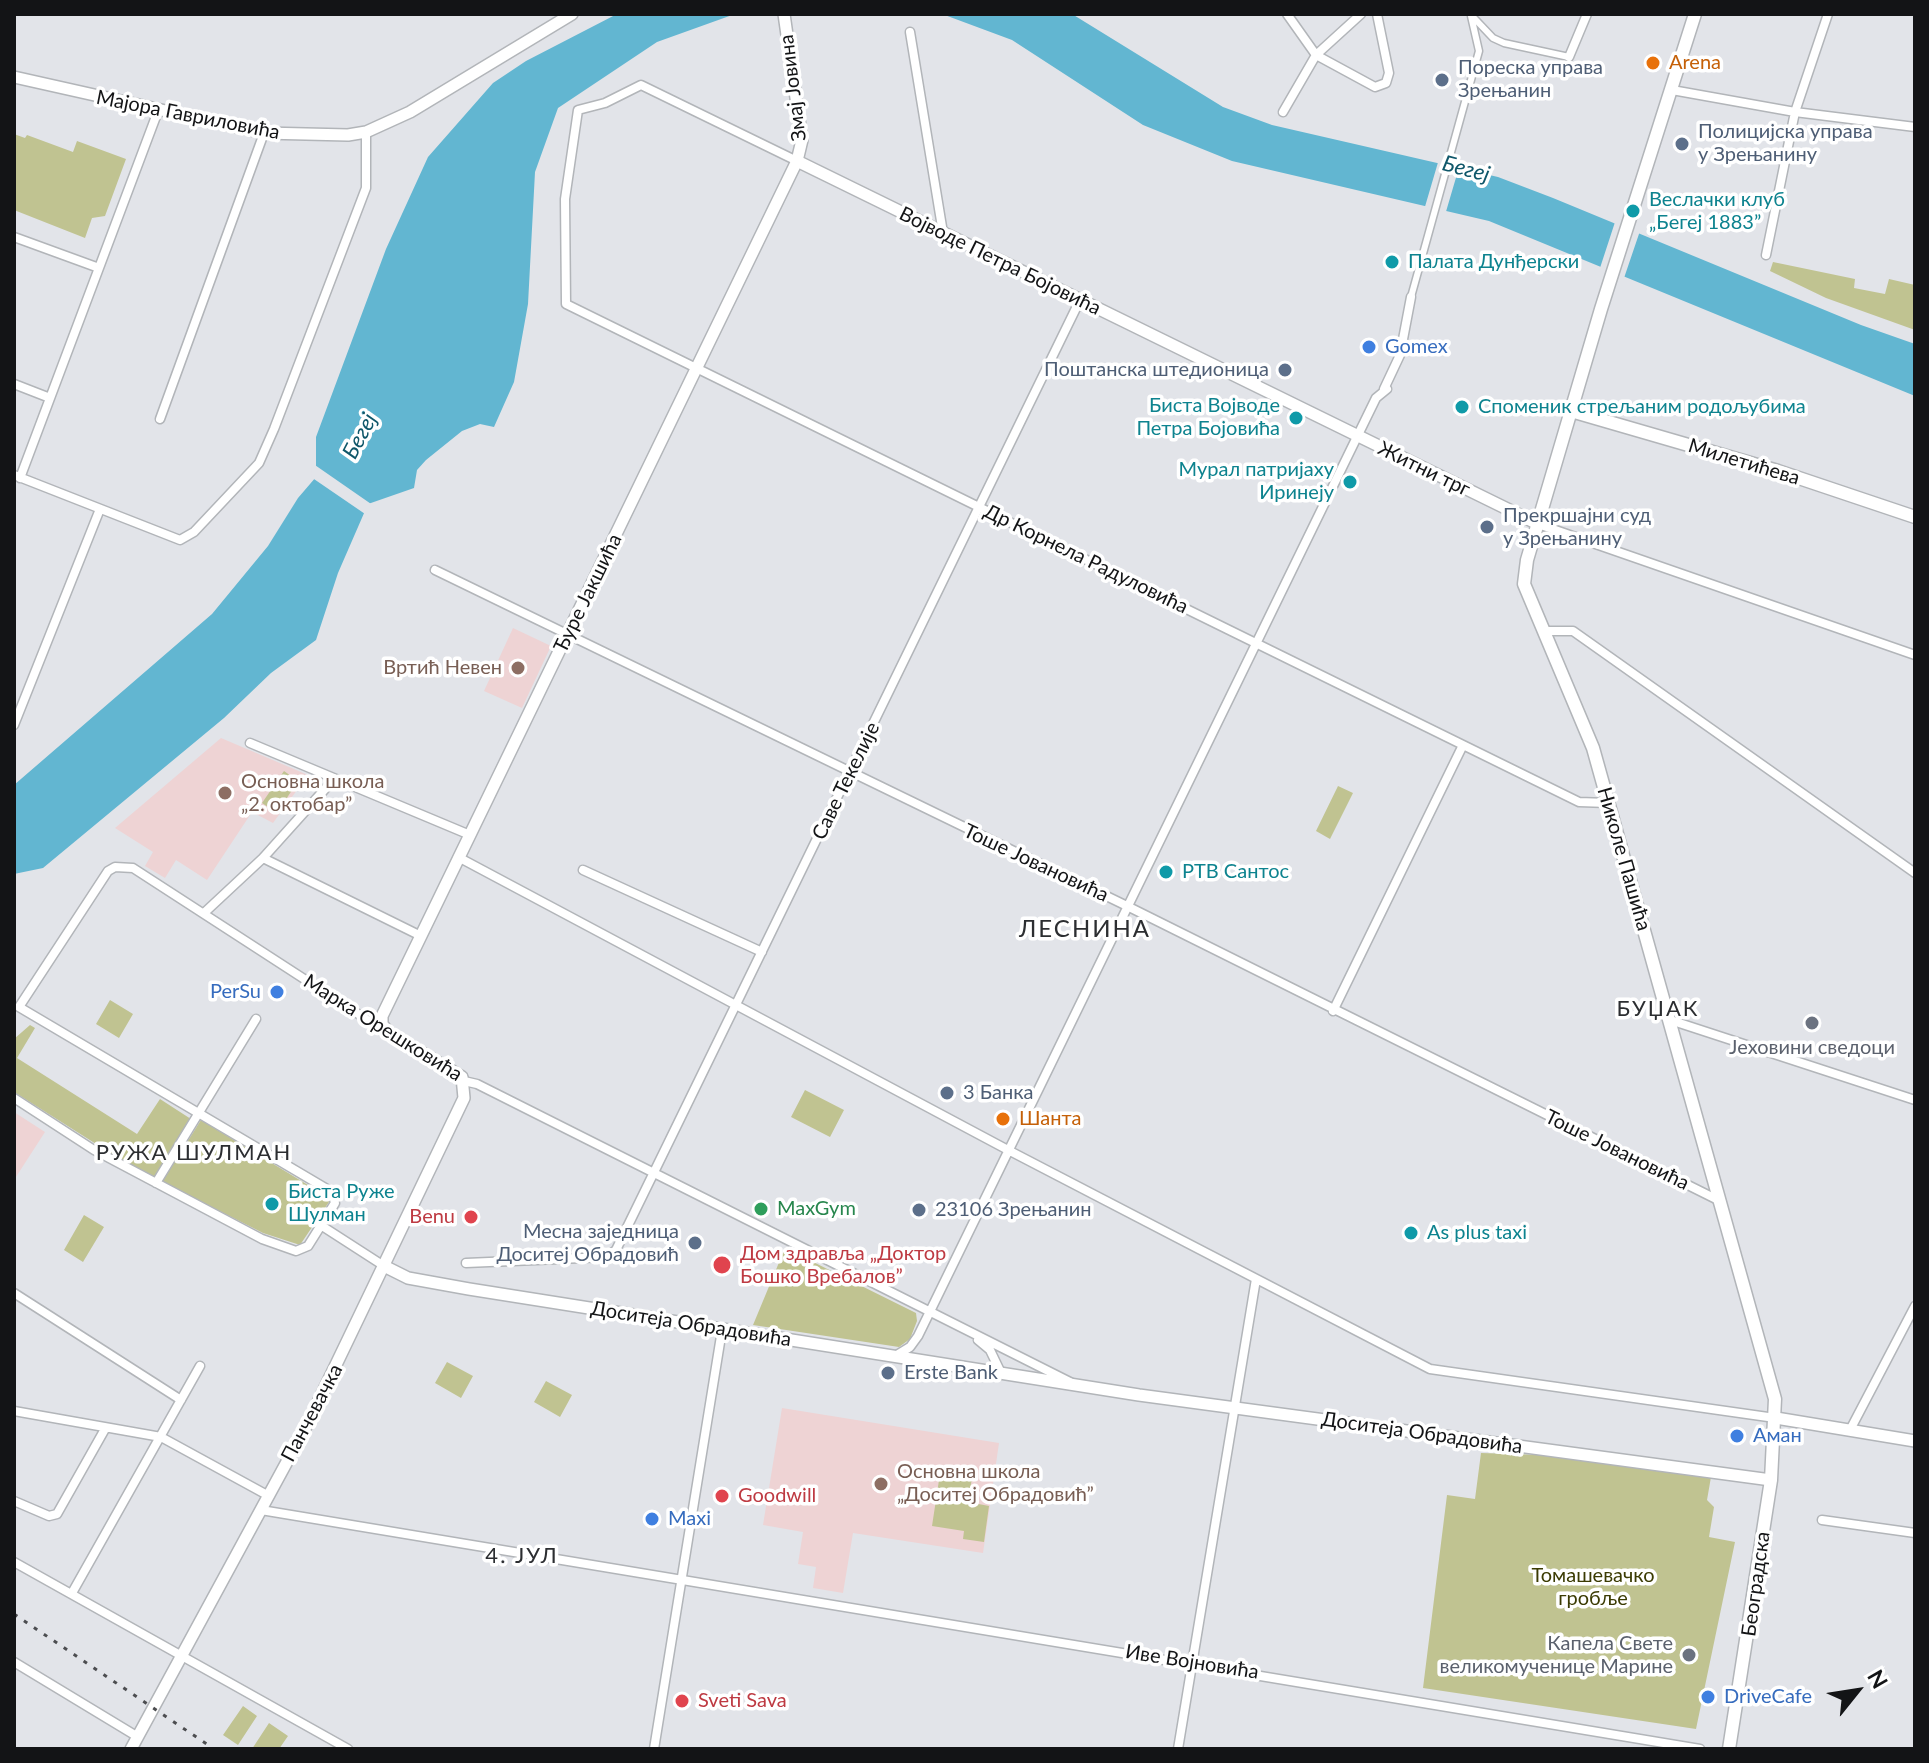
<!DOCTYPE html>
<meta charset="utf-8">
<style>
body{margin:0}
#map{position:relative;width:1929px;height:1763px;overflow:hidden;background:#e2e4e9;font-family:Lato,sans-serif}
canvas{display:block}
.frame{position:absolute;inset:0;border:16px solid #131416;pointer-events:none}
.north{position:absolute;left:1817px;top:1651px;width:80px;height:80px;-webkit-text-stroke:6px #fff;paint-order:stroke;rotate:60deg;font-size:22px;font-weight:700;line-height:32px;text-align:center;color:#131416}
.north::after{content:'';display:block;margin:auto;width:28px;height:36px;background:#131416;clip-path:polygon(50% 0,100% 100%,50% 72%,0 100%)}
</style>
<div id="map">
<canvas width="1929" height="1763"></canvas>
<div class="frame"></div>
<div class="north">N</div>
</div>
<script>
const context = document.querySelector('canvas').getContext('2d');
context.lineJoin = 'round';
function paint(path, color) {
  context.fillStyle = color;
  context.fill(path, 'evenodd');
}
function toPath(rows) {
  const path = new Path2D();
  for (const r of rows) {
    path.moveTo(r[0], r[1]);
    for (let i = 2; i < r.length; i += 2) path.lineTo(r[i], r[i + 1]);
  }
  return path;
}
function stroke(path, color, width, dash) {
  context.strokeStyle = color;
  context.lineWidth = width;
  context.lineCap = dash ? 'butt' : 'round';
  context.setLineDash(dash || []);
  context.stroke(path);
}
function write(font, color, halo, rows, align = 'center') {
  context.font = font + ' Lato,sans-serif';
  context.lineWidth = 7;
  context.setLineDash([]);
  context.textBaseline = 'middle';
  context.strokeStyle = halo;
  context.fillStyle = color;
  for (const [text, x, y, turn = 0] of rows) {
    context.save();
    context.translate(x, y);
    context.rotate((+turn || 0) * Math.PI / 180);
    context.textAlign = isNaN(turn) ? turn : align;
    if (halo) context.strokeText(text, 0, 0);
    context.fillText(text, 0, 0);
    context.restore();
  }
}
paint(toPath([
 [513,628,551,646,522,708,484,691],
 [221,738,308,775,273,823,252,812,207,880,176,860,165,878,145,866,153,852,115,828],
 [14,1112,45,1132,14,1180],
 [782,1408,999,1443,983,1553,853,1533,843,1593,813,1588,816,1567,798,1564,803,1532,763,1525]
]), '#eed3d4');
paint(toPath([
 [14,134,25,138,27,135,73,152,77,141,126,159,105,216,92,218,85,238,14,210],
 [1773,262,1855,279,1854,288,1885,294,1889,279,1915,285,1915,330,1826,298,1770,271],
 [284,771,298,781,277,813,262,803],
 [1338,786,1353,793,1330,839,1316,831],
 [110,1000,133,1014,119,1038,96,1024],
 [30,1025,35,1028,17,1058,137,1134,160,1099,194,1121,156,1182,14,1092,14,1039],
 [805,1090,844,1110,830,1137,791,1117],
 [201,1120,331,1199,300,1245,263,1233,162,1182],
 [84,1215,104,1227,83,1262,64,1250],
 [785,1248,916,1313,917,1321,910,1339,899,1347,753,1325],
 [447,1362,473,1376,461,1398,435,1383],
 [546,1381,572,1395,560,1417,534,1402],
 [1481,1453,1543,1455,1711,1477,1707,1500,1714,1507,1709,1537,1735,1542,1696,1729,1423,1688,1447,1495,1475,1499],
 [941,1467,973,1472,968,1502,989,1506,984,1542,963,1539,964,1531,932,1526],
 [243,1706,257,1716,238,1745,223,1735],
 [269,1723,288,1736,279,1749,252,1749]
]), '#c0c391');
paint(toPath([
 [617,14,735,14,657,42,558,108,535,172,528,304,514,382,494,427,480,424,462,431,426,460,417,470,414,488,368,504,338,573,316,640,271,673,224,718,43,868,14,874,14,785,212,614,268,546,298,498,316,477,316,437,386,249,428,157,493,83,526,61],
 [942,14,1072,14,1223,107,1272,125,1498,177,1553,198,1861,325,1915,344,1915,396,1489,221,1232,161,1143,125,1012,40]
]), '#62b6d1');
paint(toPath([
 [1439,159,1460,164,1445,215,1424,210],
 [1616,219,1641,228,1623,281,1599,271],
 [312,463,374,506,368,516,311,477]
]), '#e2e4e9');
const pedestrian = toPath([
 [1474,18,1493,38,1504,43,1569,57],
 [1411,297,1479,51,1471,16]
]);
const minor = toPath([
 [1287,14,1316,55,1375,87,1386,83,1389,73,1377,14],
 [910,32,943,233],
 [1569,57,1587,14],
 [1672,90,1795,112,1915,127],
 [1283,112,1316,55,1361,14],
 [797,161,641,85,605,103,578,110,565,199,566,304,1579,802,1608,803],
 [14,237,99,268],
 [1766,255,1795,112,1828,14],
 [14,384,50,398],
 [1384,389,1400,355,1411,297],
 [160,419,264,133],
 [14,475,180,540,194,532,259,463,274,429,366,188,366,132],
 [20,478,158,111],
 [1538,524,1915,655],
 [435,570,1127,906,1720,1201],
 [1543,631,1573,631,1915,873],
 [14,725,100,509],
 [250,743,470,835],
 [458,857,1008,1150,1430,1369,1775,1418],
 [263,858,421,936],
 [583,870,762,952],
 [204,913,263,858,334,779],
 [1333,1011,1463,745],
 [1670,1020,1915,1100],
 [464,1081,477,1084,1070,1382],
 [14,1098,94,1150,262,1239,296,1251,308,1246,335,1203,332,1192,19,1007,108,871,115,867,133,868,369,1021,382,1024],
 [156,1183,256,1019],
 [322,1226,384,1266],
 [466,1263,606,1257,616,1250,1080,300],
 [14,1293,181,1400],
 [978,1340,990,1350,1001,1373],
 [897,1355,910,1347,918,1336,1376,398,1387,389],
 [14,1411,161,1437,269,1496],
 [1850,1430,1915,1306],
 [14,1501,49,1516,57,1514,105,1429],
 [261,1510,1700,1749],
 [1822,1520,1915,1533],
 [14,1562,348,1749],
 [72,1593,200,1366],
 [14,1662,138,1737],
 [654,1749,722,1330],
 [1178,1749,1256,1279]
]);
const tertiary = toPath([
 [14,77,264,133,348,135,366,132,410,112,572,14],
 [797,161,1538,524],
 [384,1266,408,1278,469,1289,1139,1395,1771,1480],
 [1776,1418,1915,1441],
 [131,1749,308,1423,464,1098,462,1077,388,1032,382,1024,382,1016,797,161,802,140,784,14]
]);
const secondary = toPath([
 [1695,14,1601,309,1527,560,1524,584,1593,748,1775,1399,1771,1480,1729,1749],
 [1571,411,1778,471,1915,517]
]);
stroke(pedestrian, '#b2b5b9', 9);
stroke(minor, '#b2b5b9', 11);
stroke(tertiary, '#b2b5b9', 14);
stroke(secondary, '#b2b5b9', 15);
stroke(pedestrian, '#fff', 6);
stroke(minor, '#fff', 8);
stroke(tertiary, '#fff', 11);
stroke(secondary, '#fff', 12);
stroke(toPath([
 [14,1614,214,1749]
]), '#4c4d50', 3, [4, 8]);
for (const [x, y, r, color] of [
 [1653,63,8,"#e8710a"],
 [1442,80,8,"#5c6f8a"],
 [1682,144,8,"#5c6f8a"],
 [1633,211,8,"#0f9aa8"],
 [1392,262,8,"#0f9aa8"],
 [1369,347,8,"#3f7fe0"],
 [1285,370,8,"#5c6f8a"],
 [1462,407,8,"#0f9aa8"],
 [1296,418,8,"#0f9aa8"],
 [1350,482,8,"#0f9aa8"],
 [1487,527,8,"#5c6f8a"],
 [518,668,8,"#8d6e63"],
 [225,793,8,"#8d6e63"],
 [1166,872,8,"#0f9aa8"],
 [277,992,8,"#3f7fe0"],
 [1812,1023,8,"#6b7280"],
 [947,1093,8,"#5c6f8a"],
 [1003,1119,8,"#e8710a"],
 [272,1204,8,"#0f9aa8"],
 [761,1209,8,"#2e9e5b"],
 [919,1210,8,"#5c6f8a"],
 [471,1217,8,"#e0444e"],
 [1411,1233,8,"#0f9aa8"],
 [695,1243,8,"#5c6f8a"],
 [722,1265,10,"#e0444e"],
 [888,1373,8,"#5c6f8a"],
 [1737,1436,8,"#3f7fe0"],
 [881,1484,8,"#8d6e63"],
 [722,1496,8,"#e0444e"],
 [652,1519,8,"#3f7fe0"],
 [1689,1655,8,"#6b7280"],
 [1708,1697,8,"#3f7fe0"],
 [682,1701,8,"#e0444e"]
]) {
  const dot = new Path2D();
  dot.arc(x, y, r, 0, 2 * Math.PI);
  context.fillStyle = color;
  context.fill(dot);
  stroke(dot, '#fff', 3);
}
write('20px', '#c56008', '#fff', [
 ["Arena",1669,63],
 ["Шанта",1019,1119]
], 'left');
write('20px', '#4e5e75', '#fff', [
 ["Пореска управа",1458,68],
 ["Зрењанин",1458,91],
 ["Полицијска управа",1698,132],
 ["у Зрењанину",1698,155],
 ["Поштанска штедионица",1269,370,"right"],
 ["Прекршајни суд",1503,516],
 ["у Зрењанину",1503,539],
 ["3 Банка",963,1093],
 ["23106 Зрењанин",935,1210],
 ["Месна заједница",679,1232,"right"],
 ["Доситеј Обрадовић",679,1255,"right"],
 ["Erste Bank",904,1373]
], 'left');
write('20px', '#131416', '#fff', [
 ["Змај Јовина",793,88,-97],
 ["Мајора Гавриловића",188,115,11],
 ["Војводе Петра Бојовића",1000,261,26],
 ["Милетићева",1744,462,17],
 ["Житни трг",1424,469,26],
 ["Др Корнела Радуловића",1086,559,26],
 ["Ђуре Јакшића",588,593,-64],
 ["Саве Текелије",846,781,-64],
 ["Николе Пашића",1624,859,74],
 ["Тоше Јовановића",1036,863,25],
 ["Марка Орешковића",383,1028,32],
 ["Тоше Јовановића",1617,1150,26],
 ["Доситеја Обрадовића",691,1324,9],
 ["Панчевачка",312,1413,-62],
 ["Доситеја Обрадовића",1422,1433,8],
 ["Београдска",1756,1584,-82],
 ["Иве Војновића",1192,1662,9]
]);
write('20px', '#0d838f', '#fff', [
 ["Веслачки клуб",1649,200],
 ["„Бегеј 1883”",1649,223],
 ["Палата Дунђерски",1408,262],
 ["Биста Војводе",1280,406,"right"],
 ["Петра Бојовића",1280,429,"right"],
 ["Споменик стрељаним родољубима",1478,407],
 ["Мурал патријаху",1334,470,"right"],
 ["Иринеју",1334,493,"right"],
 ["РТВ Сантос",1182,872],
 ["Биста Руже",288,1192],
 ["Шулман",288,1215],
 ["As plus taxi",1427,1233]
], 'left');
write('20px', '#366cbe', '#fff', [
 ["Gomex",1385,347],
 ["PerSu",261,992,"right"],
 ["Аман",1753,1436],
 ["Maxi",668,1519],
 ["DriveCafe",1724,1697]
], 'left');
write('20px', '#785e54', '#fff', [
 ["Вртић Невен",502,668,"right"],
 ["Основна школа",241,782],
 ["„2. октобар”",241,805],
 ["Основна школа",897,1472],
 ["„Доситеј Обрадовић”",897,1495]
], 'left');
write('20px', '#5b616d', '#fff', [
 ["Јеховини сведоци",1812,1048],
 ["Капела Свете",1673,1644,"right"],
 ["великомученице Марине",1673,1667,"right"]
]);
write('20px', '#27864d', '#fff', [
 ["MaxGym",777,1209]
], 'left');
write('20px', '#be3a42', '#fff', [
 ["Benu",455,1217,"right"],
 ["Дом здравља „Доктор",740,1254],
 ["Бошко Вребалов”",740,1277],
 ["Goodwill",738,1496],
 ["Sveti Sava",698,1701]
], 'left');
write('20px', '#3b3b03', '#fff', [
 ["Томашевачко",1593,1576],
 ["гробље",1593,1599]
]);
write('italic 22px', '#0f576a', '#fff', [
 ["Бегеј",1466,169,15],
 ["Бегеј",360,436,-62]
]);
context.letterSpacing = '2px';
write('22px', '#2c2e31', '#fff', [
 ["БУЏАК",1658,1009],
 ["РУЖА ШУЛМАН",194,1153],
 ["4. ЈУЛ",522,1556]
]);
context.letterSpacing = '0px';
context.letterSpacing = '2px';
write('24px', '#2c2e31', '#fff', [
 ["ЛЕСНИНА",1085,929]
]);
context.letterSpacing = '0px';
</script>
